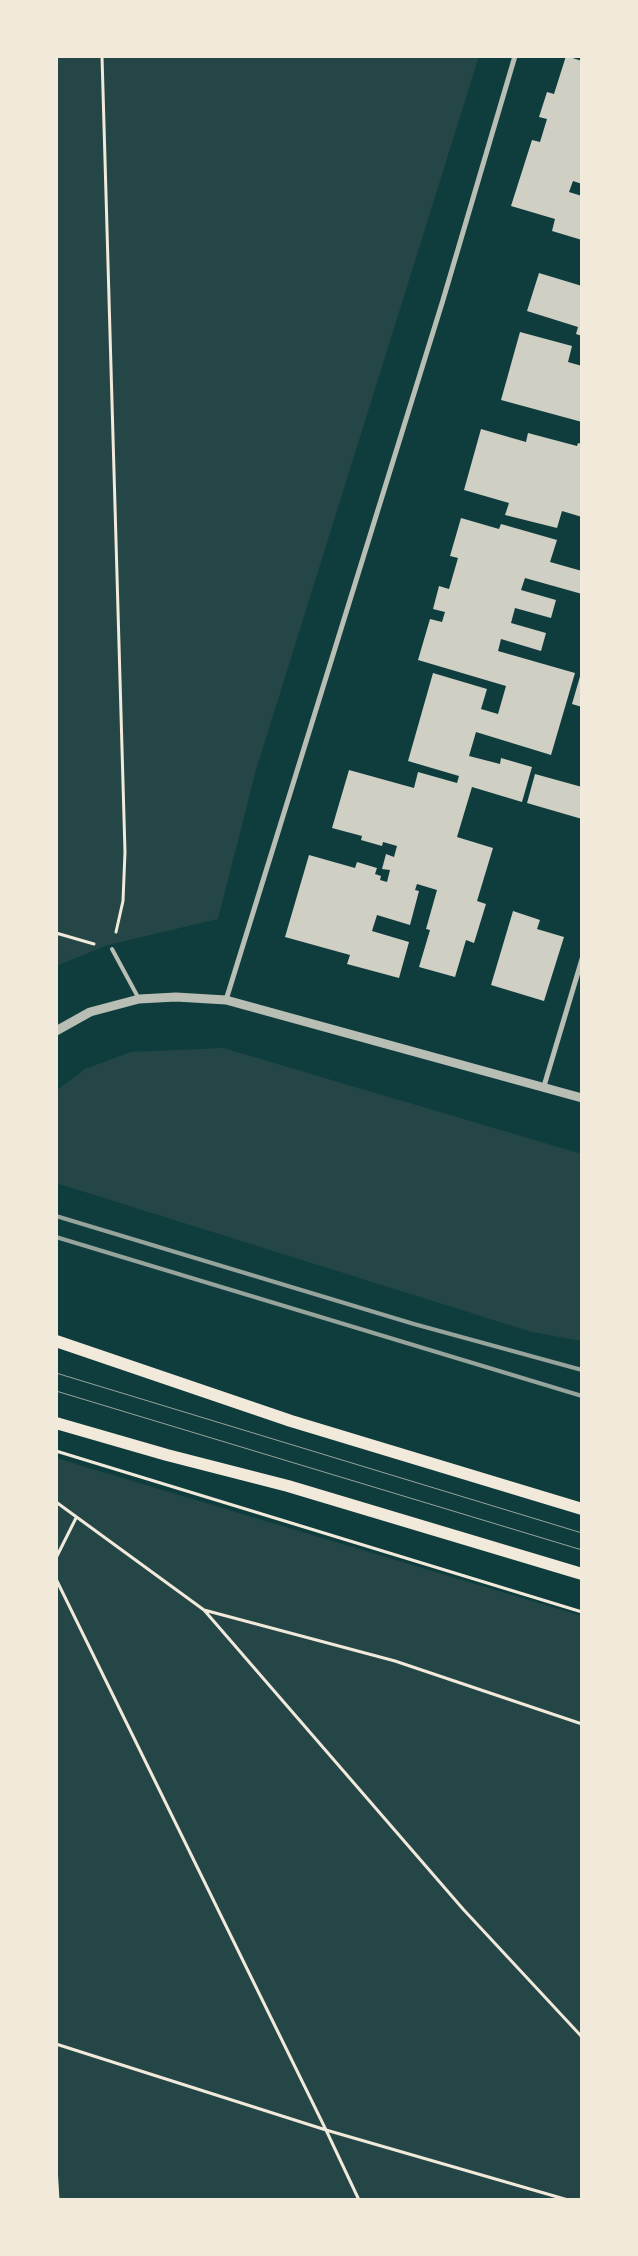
<!DOCTYPE html>
<style>
body{margin:0}
#map{position:relative;width:638px;height:2256px;overflow:hidden;background:#0f3d3e;font-family:"DejaVu Sans",sans-serif}
canvas{display:block}
.frame{position:absolute;inset:0;border:58px solid #f1e9da;pointer-events:none}
</style>
<div id="map">
<canvas width="638" height="2256"></canvas>
<div class="frame"></div>
</div>
<script>
const context = document.querySelector('canvas').getContext('2d');
context.lineJoin = 'round';
function paint(path, color) {
  context.fillStyle = color;
  context.fill(path, 'evenodd');
}
function toPath(rows) {
  const path = new Path2D();
  for (const r of rows) {
    path.moveTo(r[0], r[1]);
    for (let i = 2; i < r.length; i += 2) path.lineTo(r[i], r[i + 1]);
  }
  return path;
}
function stroke(path, color, width, dash) {
  context.strokeStyle = color;
  context.lineWidth = width;
  context.lineCap = dash ? 'butt' : 'round';
  context.setLineDash(dash || []);
  context.stroke(path);
}
paint(toPath([
 [56,56,479,56,256,770,218,919,108,945,56,966],
 [223,1048,582,1154,582,1341,532,1332,56,1183,56,1091,85,1069,131,1052],
 [56,1458,582,1616,582,2200,56,2200]
]), '#244646');
paint(toPath([
 [566,56,582,61,582,184,573,181,569,192,582,196,582,240,552,231,555,219,511,206,532,140,540,142,547,119,539,117,547,92,554,94],
 [539,273,582,286,582,336,576,334,578,327,527,311],
 [520,332,572,346,568,362,582,366,582,422,501,400],
 [481,429,526,442,528,433,577,446,578,443,582,444,582,517,562,511,557,528,505,515,509,503,464,490],
 [461,518,499,529,501,524,557,540,550,562,582,571,582,594,525,578,521,590,556,600,551,618,515,608,511,623,546,633,541,651,501,639,498,651,575,673,551,755,476,732,469,756,500,764,501,758,532,767,522,802,472,787,457,837,493,848,477,901,486,904,474,943,466,940,455,977,419,967,430,930,426,929,437,890,417,884,415,890,419,891,410,925,377,915,372,931,409,942,399,978,347,964,350,955,285,937,309,855,355,868,357,862,377,868,375,874,381,876,380,880,387,882,390,870,382,869,386,854,394,857,397,846,383,842,382,846,361,840,362,836,332,828,349,770,414,788,418,772,457,783,459,776,408,761,433,673,487,689,481,709,498,714,506,686,418,660,430,619,442,622,445,612,433,609,439,586,449,589,458,558,450,556],
 [581,673,582,673,582,707,572,704],
 [535,774,582,787,582,819,527,803],
 [513,911,540,920,537,929,564,937,544,1001,491,985]
]), '#cfcfc3');
stroke(toPath([
 [102,56,125,852,123,901,116,932],
 [56,933,94,944],
 [56,1451,582,1612],
 [56,1502,204,1610,395,1661,582,1724],
 [56,1558,76,1518],
 [56,1579,326,2130,359,2200],
 [204,1610,463,1909,582,2037],
 [56,2044,326,2130,568,2200],
 [56,2167,58,2200]
]), '#f1e9da', 3);
stroke(toPath([
 [112,949,139,999]
]), '#b8beb3', 4);
stroke(toPath([
 [226,1000,443,300,515,56],
 [544,1086,582,959]
]), '#b8beb3', 5);
stroke(toPath([
 [56,1031,90,1012,139,999,176,997,226,1000,582,1098]
]), '#b8beb3', 9);
stroke(toPath([
 [56,1341,291,1421,582,1509],
 [56,1423,167,1455,288,1486,582,1574]
]), '#f1e9da', 12);
stroke(toPath([
 [56,1373,582,1533],
 [56,1391,582,1550]
]), '#97a49c', 1);
stroke(toPath([
 [56,1216,414,1324,582,1370],
 [56,1237,582,1396]
]), '#97a49c', 4);
</script>
